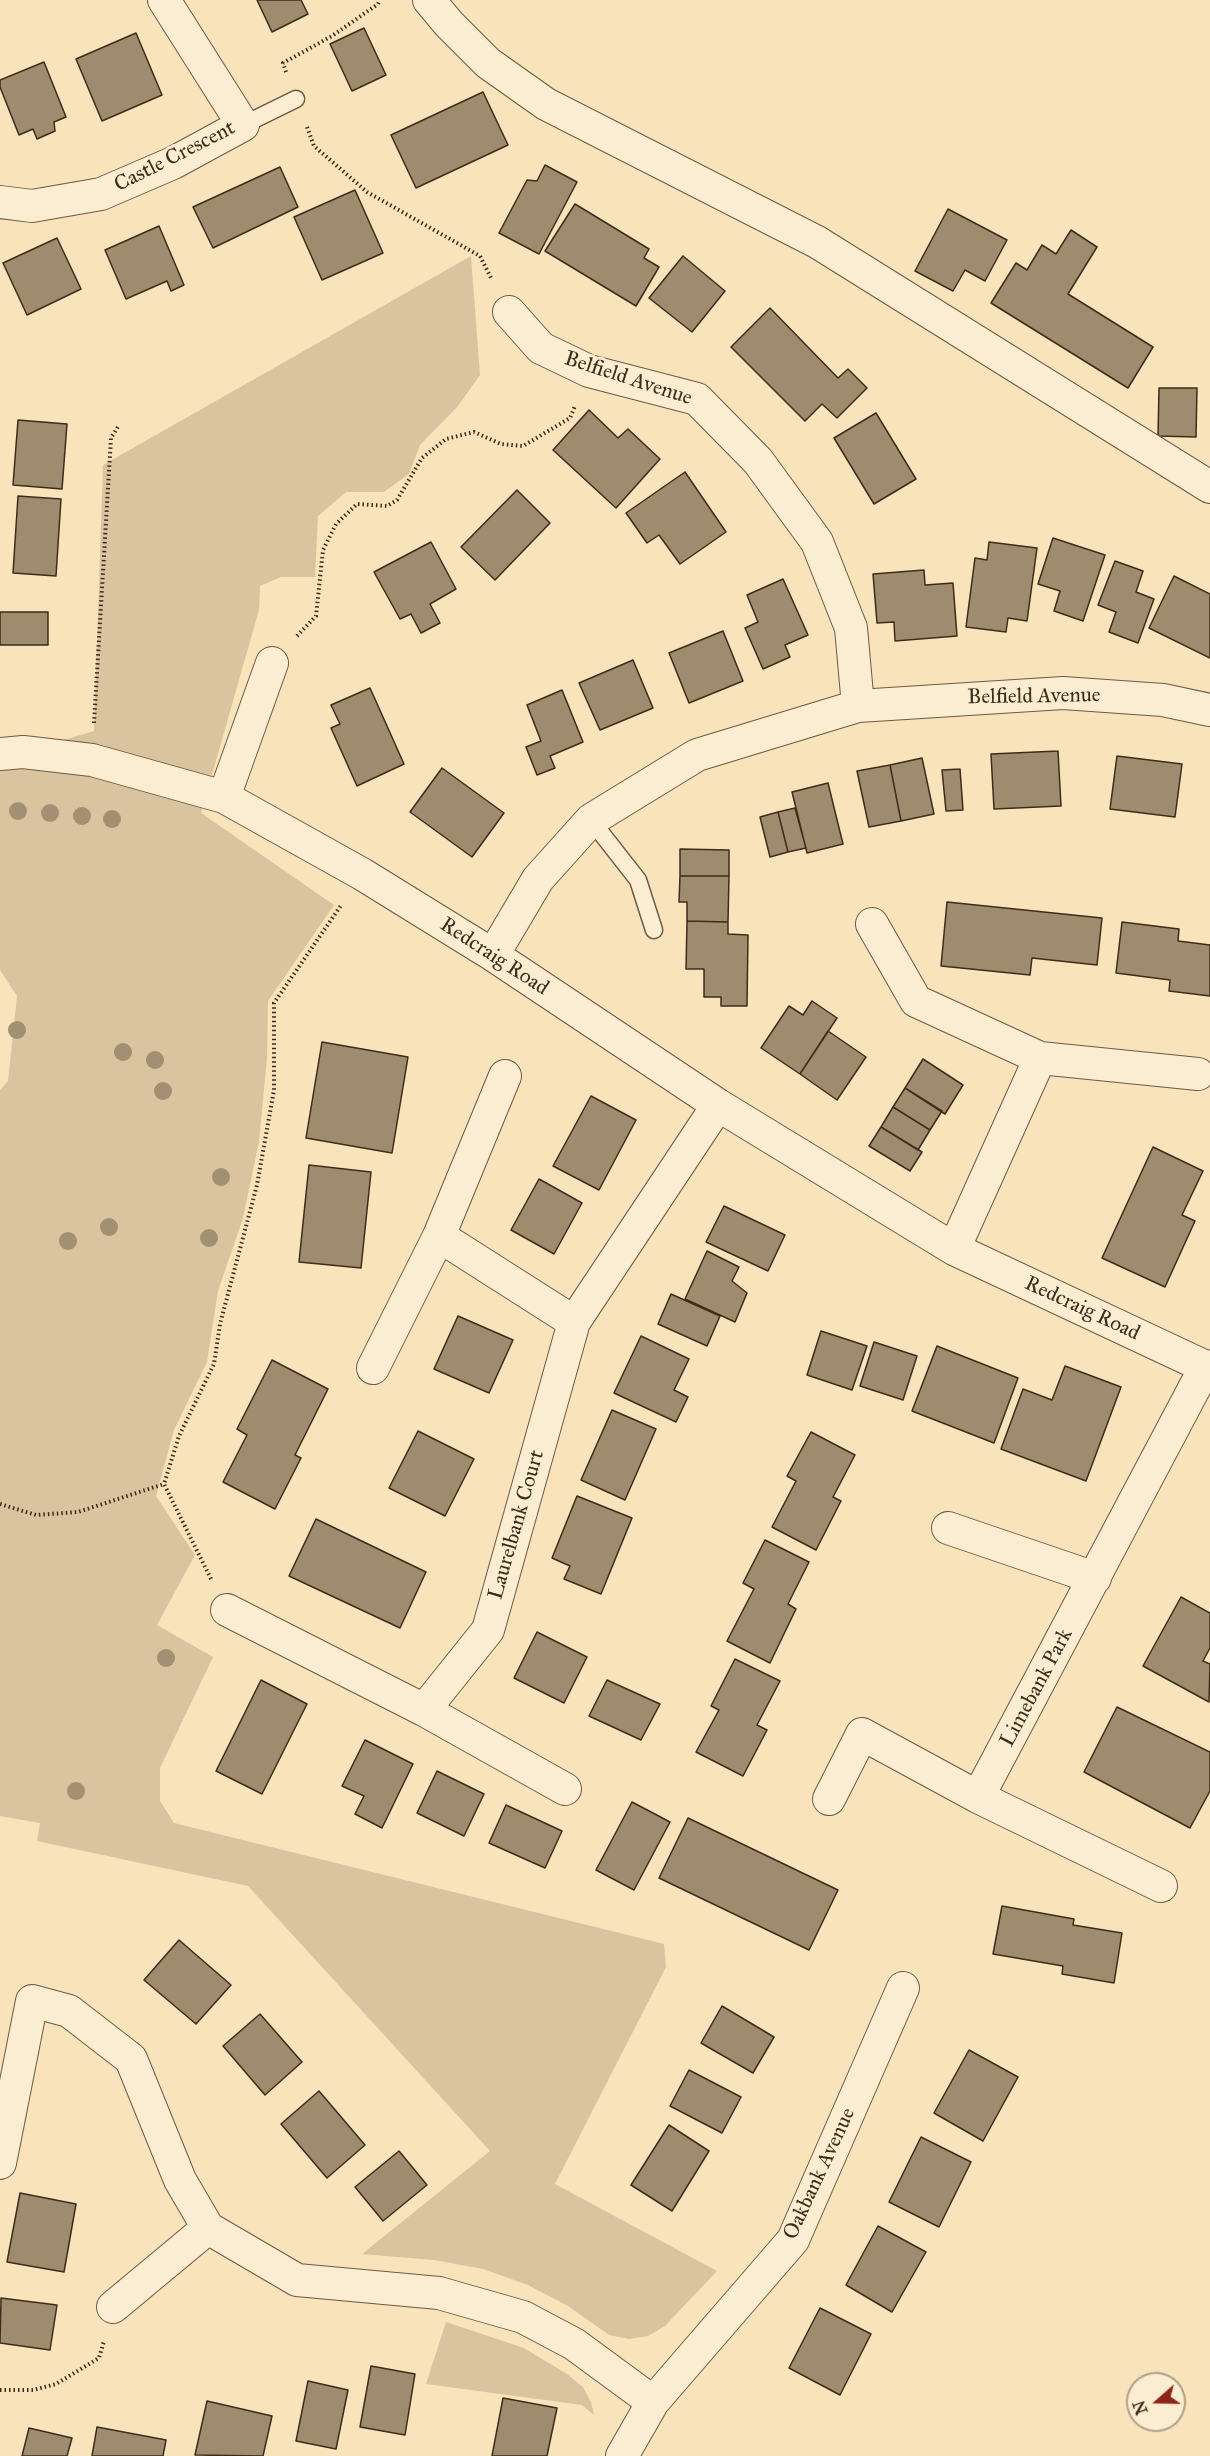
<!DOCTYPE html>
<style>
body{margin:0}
#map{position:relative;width:1210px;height:2456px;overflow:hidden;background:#f9e3ba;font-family:"IM FELL Great Primer",serif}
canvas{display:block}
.north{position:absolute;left:1126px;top:2372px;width:60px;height:60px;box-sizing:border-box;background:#fbedd2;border:2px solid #afa089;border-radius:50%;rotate:250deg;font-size:16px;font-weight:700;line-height:24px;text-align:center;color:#3d2c1b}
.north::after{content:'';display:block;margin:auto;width:21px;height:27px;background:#8f2418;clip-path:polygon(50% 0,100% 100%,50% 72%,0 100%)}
</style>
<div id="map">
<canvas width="1210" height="2456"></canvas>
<div class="north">N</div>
</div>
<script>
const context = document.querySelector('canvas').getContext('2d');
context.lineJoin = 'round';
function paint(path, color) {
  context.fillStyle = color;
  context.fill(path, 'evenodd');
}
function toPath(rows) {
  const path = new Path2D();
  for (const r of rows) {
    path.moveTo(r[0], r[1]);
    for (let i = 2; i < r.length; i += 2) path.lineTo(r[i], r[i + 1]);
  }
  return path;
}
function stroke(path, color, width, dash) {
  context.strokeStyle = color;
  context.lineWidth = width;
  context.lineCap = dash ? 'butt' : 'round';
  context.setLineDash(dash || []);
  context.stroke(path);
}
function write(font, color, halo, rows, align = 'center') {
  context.font = font + ' "IM FELL Great Primer",serif';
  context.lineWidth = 6;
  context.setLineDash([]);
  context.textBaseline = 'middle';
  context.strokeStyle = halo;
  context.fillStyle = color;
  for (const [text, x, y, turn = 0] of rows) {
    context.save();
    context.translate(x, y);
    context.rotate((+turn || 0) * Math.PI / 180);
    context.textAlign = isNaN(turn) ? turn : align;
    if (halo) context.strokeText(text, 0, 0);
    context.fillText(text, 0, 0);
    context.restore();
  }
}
paint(toPath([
 [471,256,480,375,458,406,420,445,409,474,384,492,346,492,318,516,315,577,281,577,260,586,259,610,201,813,334,905,268,1001,267,1058,259,1142,243,1218,218,1291,207,1362,174,1430,156,1496,195,1555,157,1625,213,1657,160,1768,160,1801,174,1823,664,1944,666,1967,555,2184,717,2271,665,2326,648,2336,629,2339,609,2335,568,2306,528,2285,483,2269,434,2260,362,2254,490,2151,248,1886,37,1841,40,1823,0,1816,0,1090,8,1081,17,996,0,970,0,759,94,731,103,465],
 [446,2322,524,2348,567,2374,583,2387,591,2402,594,2415,582,2405,426,2384]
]), '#d9c49f');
const building = toPath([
 [257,0,301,0,308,14,272,32,257,0],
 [364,28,386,75,352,91,330,44,364,28],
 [136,33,162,95,102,121,76,59,136,33],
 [44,62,66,117,54,122,55,131,37,139,33,129,19,135,0,87,0,80,44,62],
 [483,92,508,145,416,188,391,135,483,92],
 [545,165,577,182,539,254,499,233,527,180,537,181,545,165],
 [280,167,298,207,213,248,193,207,280,167],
 [355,190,383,253,322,280,294,217,355,190],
 [575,204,649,249,644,258,659,267,636,306,545,251,575,204],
 [948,209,1007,240,985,281,965,270,953,291,915,271,948,209],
 [159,226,184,285,171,291,167,281,126,299,105,250,159,226],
 [1071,230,1097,247,1068,294,1153,347,1128,388,991,303,1016,263,1027,270,1042,245,1056,254,1071,230],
 [57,238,81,289,27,315,3,263,57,238],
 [683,256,725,291,692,332,649,298,683,256],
 [770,308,838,378,848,369,867,388,837,418,822,404,805,421,731,347,770,308],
 [1159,388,1197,388,1196,437,1158,436,1159,388],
 [589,410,618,438,628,429,660,459,616,508,553,450,589,410],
 [876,413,916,479,874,504,834,438,876,413],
 [18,420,67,424,62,489,13,485,18,420],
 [685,472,726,532,680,564,659,535,647,543,626,513,685,472],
 [517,490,550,523,495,580,461,547,517,490],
 [18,496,61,499,56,576,13,573,18,496],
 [1053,538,1105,555,1083,621,1054,611,1060,591,1038,584,1053,538],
 [431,542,456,589,430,604,440,623,421,633,411,614,400,619,374,572,431,542],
 [989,542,1037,548,1027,621,1008,618,1006,632,966,627,975,558,987,560,989,542],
 [1115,561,1143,571,1136,592,1154,599,1138,643,1109,632,1116,612,1098,605,1115,561],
 [924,570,925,585,953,583,957,636,895,641,894,622,877,623,873,574,924,570],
 [1174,576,1210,594,1210,658,1149,628,1174,576],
 [783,579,808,635,785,645,790,657,763,669,745,628,758,622,747,595,783,579],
 [0,612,48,612,48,645,0,645,0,612],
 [723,631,743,681,689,703,669,653,723,631],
 [633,660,653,708,600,730,579,683,633,660],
 [370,688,404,764,357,786,331,728,340,724,331,705,370,688],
 [562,690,583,742,550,756,555,768,537,775,526,747,541,741,527,705,562,690],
 [1058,751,1061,806,994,809,991,754,1058,751],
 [1117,756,1182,764,1175,817,1110,809,1117,756],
 [922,758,934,814,901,821,890,765,922,758],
 [890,765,901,821,869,827,857,771,890,765],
 [442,768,504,813,472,857,410,812,442,768],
 [960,769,963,810,946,811,942,770,960,769],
 [828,783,843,844,807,853,792,792,828,783],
 [795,808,806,848,788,852,778,812,795,808],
 [778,812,788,852,770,857,760,817,778,812],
 [680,849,729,850,729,876,680,876,680,849],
 [680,876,729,876,728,922,687,921,687,902,679,902,680,876],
 [947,902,1102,918,1097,965,1032,958,1030,975,941,966,947,902],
 [687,921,728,922,728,934,748,935,747,1006,721,1006,721,997,704,997,704,969,686,969,687,921],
 [1122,922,1179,929,1178,941,1210,945,1210,996,1169,991,1170,980,1116,973,1122,922],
 [812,1001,837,1018,800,1074,761,1048,789,1006,803,1015,812,1001],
 [828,1031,866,1057,837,1100,800,1074,828,1031],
 [322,1042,408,1057,392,1153,306,1138,322,1042],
 [923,1059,963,1085,945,1114,905,1088,923,1059],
 [905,1088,942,1111,930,1130,893,1107,905,1088],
 [591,1096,636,1120,599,1190,553,1166,591,1096],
 [893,1107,930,1130,918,1150,881,1127,893,1107],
 [881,1127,922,1152,910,1171,869,1146,881,1127],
 [1153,1147,1203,1171,1182,1215,1195,1221,1165,1287,1102,1258,1153,1147],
 [309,1165,371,1172,361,1268,299,1262,309,1165],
 [539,1179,582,1203,554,1254,511,1230,539,1179],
 [724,1206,785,1235,768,1271,706,1242,724,1206],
 [707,1251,739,1267,732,1281,747,1293,735,1322,685,1299,707,1251],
 [671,1294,720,1316,707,1346,658,1324,671,1294],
 [458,1316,513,1340,489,1393,434,1369,458,1316],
 [821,1331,867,1346,852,1390,807,1375,821,1331],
 [641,1336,689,1359,674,1390,688,1397,676,1422,614,1393,641,1336],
 [874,1342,917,1356,903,1400,860,1386,874,1342],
 [937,1346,1018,1378,994,1443,912,1411,937,1346],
 [272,1360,328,1389,295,1455,301,1458,275,1509,223,1482,247,1435,237,1429,272,1360],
 [1065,1366,1121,1387,1086,1481,1001,1449,1023,1389,1052,1400,1065,1366],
 [612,1410,656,1429,625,1500,581,1480,612,1410],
 [418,1431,474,1459,445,1516,389,1488,418,1431],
 [811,1432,855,1455,833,1497,841,1501,816,1550,772,1527,796,1481,787,1476,811,1432],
 [577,1496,632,1518,601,1594,564,1579,570,1566,552,1558,577,1496],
 [316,1519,426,1572,400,1628,289,1576,316,1519],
 [765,1540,809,1562,788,1604,796,1609,770,1663,727,1641,754,1589,743,1583,765,1540],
 [1181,1597,1210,1613,1210,1648,1203,1661,1210,1664,1209,1702,1143,1666,1181,1597],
 [537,1632,587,1657,564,1703,514,1678,537,1632],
 [735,1659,780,1681,757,1725,767,1730,743,1776,696,1752,719,1710,711,1706,735,1659],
 [261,1680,307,1704,262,1794,216,1771,261,1680],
 [607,1680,660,1704,641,1740,589,1716,607,1680],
 [1117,1707,1210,1752,1210,1791,1190,1828,1084,1772,1117,1707],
 [365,1740,413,1764,382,1828,355,1814,364,1796,342,1786,365,1740],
 [437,1771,484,1794,464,1836,417,1813,437,1771],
 [632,1802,670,1822,634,1890,596,1870,632,1802],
 [506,1805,562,1831,545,1868,489,1843,506,1805],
 [688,1818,838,1890,809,1950,659,1878,688,1818],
 [1002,1906,1074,1919,1073,1925,1122,1933,1114,1983,1062,1974,1063,1966,993,1954,1002,1906],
 [179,1940,231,1985,196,2024,144,1980,179,1940],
 [722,2006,774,2037,753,2073,701,2043,722,2006],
 [260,2014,302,2062,265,2095,223,2046,260,2014],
 [969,2050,1018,2077,983,2141,934,2113,969,2050],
 [689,2070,741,2097,722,2133,670,2106,689,2070],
 [319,2091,365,2145,327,2178,281,2124,319,2091],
 [669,2125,709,2151,672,2211,631,2185,669,2125],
 [921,2137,971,2162,939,2227,889,2202,921,2137],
 [399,2151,427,2185,383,2221,355,2187,399,2151],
 [20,2193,76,2204,64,2272,7,2262,20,2193],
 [878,2226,926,2252,892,2312,846,2285,878,2226],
 [1,2298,57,2305,50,2350,0,2343,1,2298],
 [820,2308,871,2334,840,2395,789,2368,820,2308],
 [371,2366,415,2374,405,2435,360,2427,371,2366],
 [308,2381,348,2390,336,2449,296,2441,308,2381],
 [503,2398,557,2408,547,2456,492,2456,503,2398],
 [207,2401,272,2416,263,2456,195,2455,207,2401],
 [97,2427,166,2440,163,2456,92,2456,97,2427],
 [29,2428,72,2438,67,2456,22,2456,29,2428]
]);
paint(building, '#9f8b6e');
stroke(building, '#3d2c1b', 1.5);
const lane = toPath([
 [243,125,296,99],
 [591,820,638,880,654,930]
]);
const street = toPath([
 [429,0,449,24,488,63,546,104,817,242,1210,487],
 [0,202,32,206,101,194,173,163,243,125,164,0],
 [509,312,541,348,589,371,697,399,758,461,817,542,851,628,858,706],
 [0,754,23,752,92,760,224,797,362,874,493,955,718,1105,954,1249,1210,1369],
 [224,797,272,663],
 [872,924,916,1001,1040,1058,1198,1074],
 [493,955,538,879,591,820,697,755,858,706,1063,693,1163,700,1210,710],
 [439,1236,574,1322],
 [954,1249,1040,1058],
 [373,1368,439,1236,505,1076],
 [948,1528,1095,1578],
 [227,1610,424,1710,565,1789],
 [424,1710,488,1630,574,1322,718,1105],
 [978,1797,1206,1366],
 [829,1799,862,1734,978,1797,1161,1886],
 [0,2163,32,2001,69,2011,131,2059,180,2180,208,2228,297,2280,439,2293,523,2317,574,2344,653,2402],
 [113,2307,208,2228],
 [622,2456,653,2402,793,2240,903,1988]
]);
stroke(lane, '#6c5a43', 19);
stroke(street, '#6c5a43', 34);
stroke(toPath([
 [286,72,283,63,332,36,378,4,380,0],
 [307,127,314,146,367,192,480,256,492,280],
 [297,636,316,616,323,550,336,524,357,504,387,506,397,500,422,458,446,439,474,432,501,444,523,446,570,418,575,406],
 [94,723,111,438,119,425],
 [0,1504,36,1515,78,1512,164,1484],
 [211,1579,164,1484,179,1436,214,1364,220,1324,257,1185,274,1090,274,1003,342,904],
 [0,2390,33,2390,56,2384,99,2358,104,2341]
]), '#3d2c1b', 4, [1.5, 3]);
stroke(lane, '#fbedd2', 16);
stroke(street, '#fbedd2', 32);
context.fillStyle = '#a38f71';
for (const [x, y] of [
 [18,811],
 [50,813],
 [82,816],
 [112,819],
 [17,1030],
 [123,1052],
 [155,1060],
 [163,1091],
 [221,1177],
 [109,1227],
 [209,1238],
 [68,1241],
 [166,1658],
 [76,1791]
]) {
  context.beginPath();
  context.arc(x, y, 9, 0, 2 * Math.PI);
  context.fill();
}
write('21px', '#3d2c1b', '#fbedd2', [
 ["Castle Crescent",175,157,-27],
 ["Belfield Avenue",628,379,18],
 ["Belfield Avenue",1034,697,-1],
 ["Redcraig Road",494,957,33],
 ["Redcraig Road",1082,1309,25],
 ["Laurelbank Court",517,1525,-74],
 ["Limebank Park",1037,1688,-62],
 ["Oakbank Avenue",820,2174,-65]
]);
</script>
